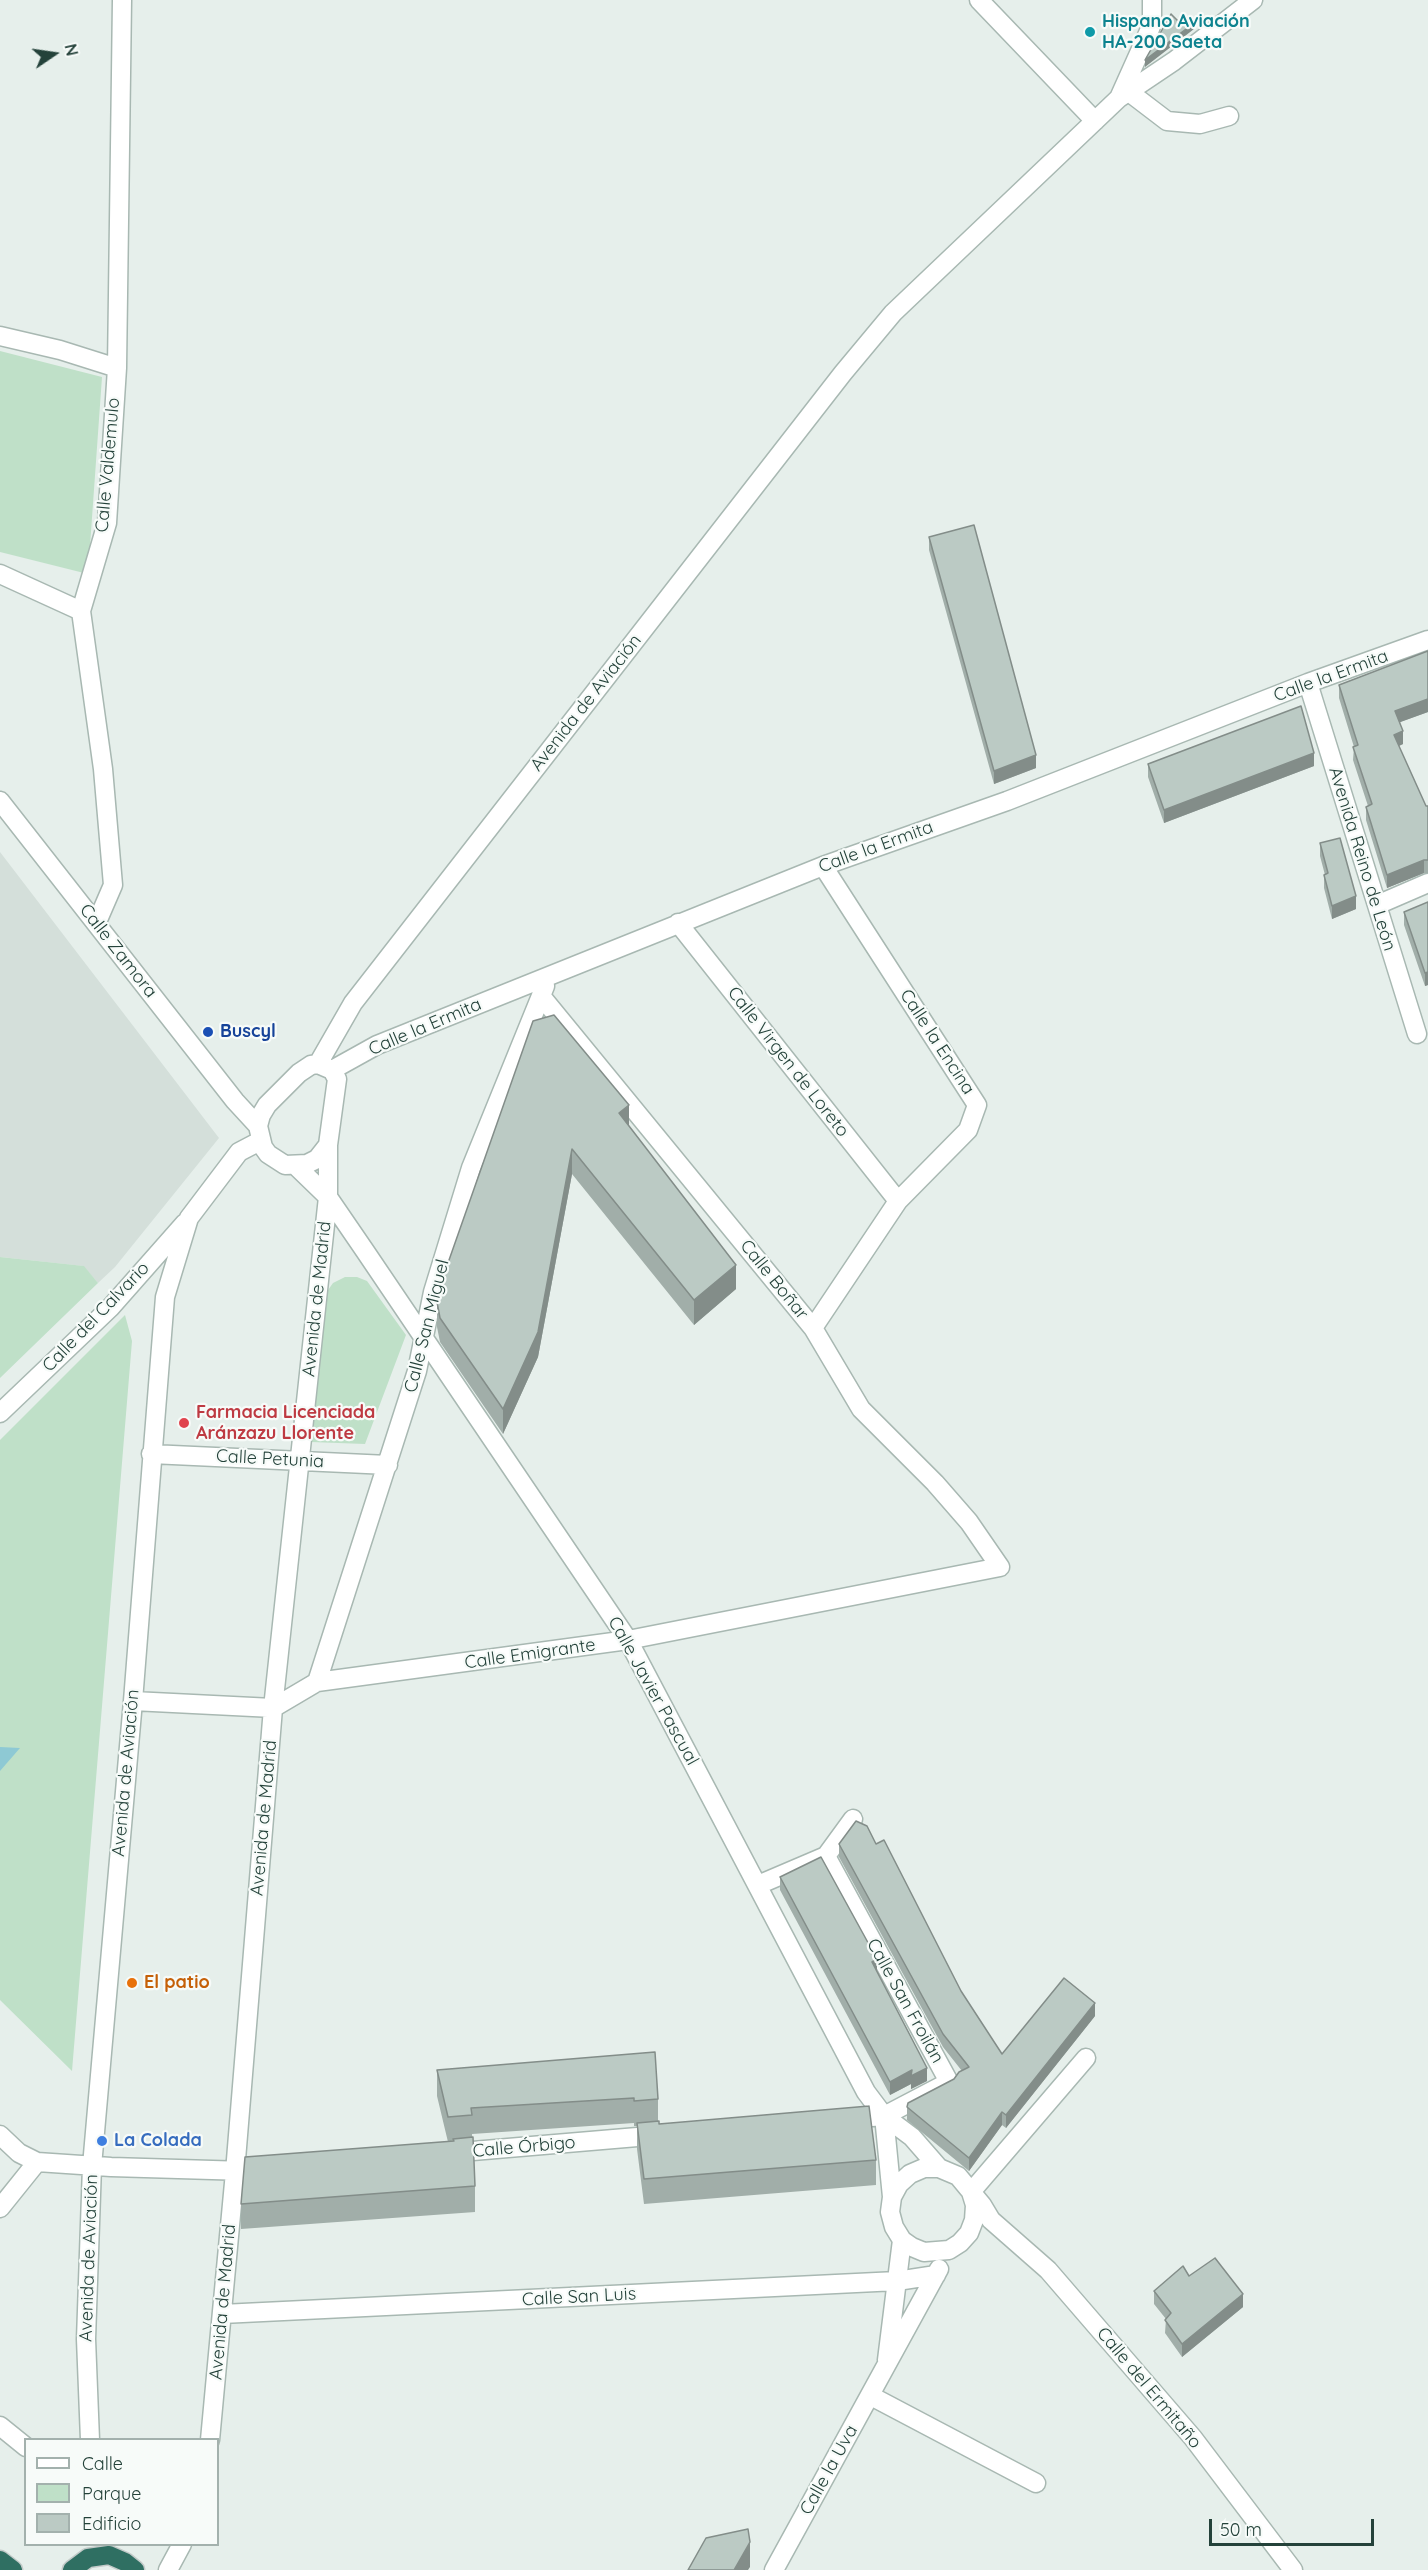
<!DOCTYPE html>
<meta charset="utf-8">
<style>
body{margin:0}
#map{position:relative;width:1428px;height:2570px;overflow:hidden;background:#e6efeb;font-family:Quicksand,sans-serif}
canvas{display:block}
.legend{position:absolute;left:24px;top:2438px;width:195px;height:108px;box-sizing:border-box;background:#f7fbf9;border:2px solid #a3b1ad;margin:0;padding:8px 10px;list-style:none;font-size:18px;color:#24423a}
.legend li{display:flex;align-items:center;gap:12px;height:30px}
.legend b{width:30px;border:2px solid #a3b1ad}
.north{position:absolute;left:24px;top:24px;width:60px;height:60px;-webkit-text-stroke:4px #f7fbf9;paint-order:stroke;rotate:77deg;font-size:16px;font-weight:700;line-height:24px;text-align:center;color:#24423a}
.north::after{content:'';display:block;margin:auto;width:21px;height:27px;background:#24423a;clip-path:polygon(50% 0,100% 100%,50% 72%,0 100%)}
.scale{position:absolute;left:1209px;top:2519px;width:165px;height:27px;box-sizing:border-box;border:3px solid #24423a;border-top:0;padding-left:8px;font-size:18px;line-height:21px;white-space:nowrap;color:#24423a;-webkit-text-stroke:4px #f7fbf9;paint-order:stroke}
</style>
<div id="map">
<canvas width="1428" height="2570"></canvas>
<ul class="legend">
<li><b style="height:8px;background:#fff"></b>Calle</li>
<li><b style="height:16px;background:#bfe0c8"></b>Parque</li>
<li><b style="height:16px;background:#bbcac4"></b>Edificio</li>
</ul>
<div class="north">N</div>
<div class="scale">50 m</div>
</div>
<script>
const context = document.querySelector('canvas').getContext('2d');
context.lineJoin = 'round';
function paint(path, color) {
  context.fillStyle = color;
  context.fill(path, 'evenodd');
}
function toPath(rows) {
  const path = new Path2D();
  for (const r of rows) {
    path.moveTo(r[0], r[1]);
    for (let i = 2; i < r.length; i += 2) path.lineTo(r[i], r[i + 1]);
  }
  return path;
}
function stroke(path, color, width, dash) {
  context.strokeStyle = color;
  context.lineWidth = width;
  context.lineCap = dash ? 'butt' : 'round';
  context.setLineDash(dash || []);
  context.stroke(path);
}
function write(font, color, halo, rows, align = 'center') {
  context.font = font + ' Quicksand,sans-serif';
  context.lineWidth = 4.5;
  context.setLineDash([]);
  context.textBaseline = 'middle';
  context.strokeStyle = halo;
  context.fillStyle = color;
  for (const [text, x, y, turn = 0] of rows) {
    context.save();
    context.translate(x, y);
    context.rotate((+turn || 0) * Math.PI / 180);
    context.textAlign = isNaN(turn) ? turn : align;
    if (halo) context.strokeText(text, 0, 0);
    context.fillText(text, 0, 0);
    context.restore();
  }
}
paint(toPath([
 [0,852,219,1138,115,1267,98,1283,83,1266,0,1257]
]), '#d4dfda');
paint(toPath([
 [0,351,102,377,88,574,0,552],
 [0,1257,84,1266,98,1283,0,1378],
 [345,1277,357,1277,367,1281,406,1335,365,1444,311,1442,326,1293,333,1283],
 [125,1315,132,1341,72,2071,0,2000,0,1440]
]), '#bfe0c8');
paint(toPath([
 [0,1747,20,1748,0,1771]
]), '#8ec9d4');
const minor = toPath([
 [979,0,1095,121],
 [1129,92,1167,121,1200,124,1229,116],
 [1119,98,1150,29,1152,22,1152,0],
 [0,336,60,350,117,368],
 [0,574,81,611],
 [1308,683,1417,1034],
 [0,801,235,1101,258,1126],
 [1377,905,1428,883],
 [97,922,113,885,103,769,81,611,107,523,117,368,122,0],
 [678,923,898,1201],
 [318,1064,353,1003,843,373,893,313,1119,98,1174,61,1253,0],
 [318,1064,332,1070,337,1079,328,1145,317,1159,307,1164,285,1165,268,1154,263,1147,258,1126,261,1115,267,1105,299,1073,311,1065,318,1064],
 [332,1070,377,1045,823,866,1007,801,1308,683,1428,640],
 [296,1166,328,1197,365,1251,628,1640,866,2092,884,2116,912,2137,939,2168],
 [813,1328,898,1201,968,1130,977,1105,823,866],
 [0,1413,110,1308,185,1223],
 [151,1454,388,1465],
 [317,1682,417,1371,433,1292,471,1168,545,986],
 [133,1701,273,1708,317,1682,628,1640,1000,1567,969,1522,935,1483,861,1409,813,1328,541,996],
 [826,1856,949,2082,884,2116,847,2119],
 [758,1885,826,1856,853,1819],
 [884,2116,892,2197],
 [0,2135,19,2153,37,2162,111,2167,246,2171],
 [449,2153,661,2135],
 [971,2192,975,2205,974,2220,969,2233,960,2243,949,2250,924,2252,912,2247,902,2240,894,2227,890,2212,892,2197,899,2184,910,2174,924,2168,939,2168,958,2176,982,2205,991,2220,1048,2270,1193,2438,1293,2570],
 [971,2192,1086,2058],
 [0,2208,37,2162],
 [222,2314,897,2281,936,2275],
 [887,2360,902,2240],
 [871,2396,1036,2483],
 [0,2426,26,2447],
 [90,2440,86,2339,92,2166,133,1701,165,1297,189,1218,239,1152,260,1141],
 [210,2440,235,2172,273,1708,328,1197,328,1145],
 [168,2570,182,2544],
 [774,2570,939,2269]
]);
const highway = toPath([
 [0,2560,13,2570],
 [72,2570,88,2558,109,2555,125,2562,135,2570]
]);
stroke(minor, '#a8b8b2', 21);
stroke(highway, '#c2cac8', 21);
stroke(minor, '#fff', 18);
stroke(highway, '#2f6f62', 18);
paint(toPath([
 [929,537,1036,768,994,784,929,550],
 [1428,651,1428,712,1400,722,1403,744,1399,746,1426,806,1428,806,1428,873,1424,873,1387,888,1366,820,1366,807,1368,806,1353,760,1354,747,1339,698,1339,685],
 [1148,764,1314,766,1164,823,1148,777],
 [1320,843,1356,909,1332,919,1324,888,1324,875,1325,875,1320,856],
 [1428,903,1428,985,1425,986,1404,925,1404,912],
 [533,1021,629,1126,736,1289,694,1325,572,1174,538,1357,503,1434,440,1342,437,1327,437,1302],
 [839,1844,876,1844,961,1991,1002,2054,1095,2016,1006,2128,1002,2125,969,2171,907,2120,907,2107,954,2079,962,2071,943,2047,839,1857],
 [780,1877,877,1970,927,2081,911,2089,911,2084,890,2095,780,1890],
 [437,2070,658,2099,658,2121,659,2124,876,2160,876,2185,644,2204,637,2149,637,2126,634,2126,634,2123,472,2134,475,2186,475,2212,241,2229,241,2204,448,2142,437,2096],
 [1189,2276,1243,2307,1182,2357,1165,2333,1166,2319,1154,2304,1154,2291]
]), '#a1aea9');
paint(toPath([
 [1194,23,1194,29,1145,67,1145,60],
 [1428,699,1428,712,1395,724,1395,711],
 [1403,731,1403,744,1394,748,1394,735],
 [1314,753,1314,766,1164,823,1164,810],
 [1036,755,1036,768,994,784,994,771],
 [1424,860,1424,873,1387,888,1387,875],
 [1356,896,1356,909,1332,919,1332,906],
 [1428,972,1428,985,1425,986,1425,973],
 [629,1105,629,1130,619,1113],
 [572,1149,572,1174,538,1357,503,1434,503,1409],
 [736,1265,736,1289,694,1325,694,1300],
 [877,1959,877,1972,872,1962],
 [1095,2003,1095,2016,1006,2128,1006,2115],
 [927,2068,927,2081,911,2089,911,2084,890,2095,890,2082,912,2070],
 [1002,2112,1002,2125,969,2171,969,2158],
 [1243,2294,1243,2307,1182,2357,1182,2344],
 [750,2542,750,2567,748,2570,734,2570]
]), '#838d89');
const building = toPath([
 [1171,14,1177,20,1194,23,1145,60,1171,14],
 [974,525,1036,755,994,771,929,537,974,525],
 [1428,651,1428,699,1395,711,1403,731,1394,735,1426,806,1428,806,1428,860,1424,860,1387,875,1366,807,1372,804,1353,747,1358,745,1339,685,1428,651],
 [1301,706,1314,753,1164,810,1148,764,1301,706],
 [1340,838,1356,896,1332,906,1324,875,1328,873,1320,843,1340,838],
 [1428,902,1428,972,1425,973,1404,912,1428,902],
 [554,1015,629,1105,619,1113,736,1265,694,1300,572,1149,538,1332,503,1409,440,1318,437,1302,442,1280,533,1021,554,1015],
 [856,1821,867,1826,876,1844,884,1840,961,1991,1002,2054,1064,1978,1095,2003,1006,2115,1002,2112,969,2158,907,2107,908,2103,954,2079,959,2072,969,2067,943,2034,839,1844,856,1821],
 [821,1857,877,1959,872,1962,927,2068,911,2076,912,2070,890,2082,780,1877,821,1857],
 [655,2052,658,2099,634,2101,634,2098,471,2108,472,2115,448,2117,437,2070,655,2052],
 [869,2106,876,2160,644,2179,637,2123,659,2121,659,2124,869,2106],
 [473,2137,475,2186,241,2204,245,2157,454,2141,453,2139,473,2137],
 [1215,2258,1243,2294,1182,2344,1165,2320,1171,2313,1154,2291,1183,2266,1189,2276,1215,2258],
 [748,2529,750,2542,734,2570,688,2570,706,2538,748,2529]
]);
paint(building, '#bbcac4');
stroke(building, '#838d89', 1.5);
for (const [x, y, r, color] of [
 [1090,32,6,"#0f9aa8"],
 [208,1032,6,"#1a4fb4"],
 [184,1423,6,"#e0444e"],
 [132,1983,6,"#e8710a"],
 [102,2141,6,"#3f7fe0"]
]) {
  const dot = new Path2D();
  dot.arc(x, y, r, 0, 2 * Math.PI);
  context.fillStyle = color;
  context.fill(dot);
  stroke(dot, '#f7fbf9', 2);
}
write('bold 18px', '#0d838f', '#f7fbf9', [
 ["Hispano Aviación",1102,22],
 ["HA-200 Saeta",1102,43]
], 'left');
write('18px', '#24423a', '#f7fbf9', [
 ["Calle Valdemulo",108,465,-85],
 ["Calle la Ermita",1331,676,-20],
 ["Avenida de Aviación",586,703,-52],
 ["Calle la Ermita",876,847,-20],
 ["Avenida Reino de León",1362,859,73],
 ["Calle Zamora",118,951,52],
 ["Calle la Ermita",425,1027,-23],
 ["Calle la Encina",937,1042,57],
 ["Calle Virgen de Loreto",788,1062,52],
 ["Calle Boñar",774,1280,51],
 ["Avenida de Madrid",317,1299,-84],
 ["Calle del Calvario",96,1317,-46],
 ["Calle San Miguel",427,1326,-76],
 ["Calle Petunia",270,1459,3],
 ["Calle Emigrante",530,1654,-8],
 ["Calle Javier Pascual",653,1691,61],
 ["Avenida de Aviación",126,1773,-85],
 ["Avenida de Madrid",264,1818,-85],
 ["Calle San Froilán",905,2001,61],
 ["Calle Órbigo",524,2147,-5],
 ["Avenida de Aviación",89,2258,-88],
 ["Calle San Luis",579,2297,-3],
 ["Avenida de Madrid",223,2302,-85],
 ["Calle del Ermitaño",1149,2388,50],
 ["Calle la Uva",829,2470,-61]
]);
write('bold 18px', '#164399', '#f7fbf9', [
 ["Buscyl",220,1032]
], 'left');
write('bold 18px', '#be3a42', '#f7fbf9', [
 ["Farmacia Licenciada",196,1413],
 ["Aránzazu Llorente",196,1434]
], 'left');
write('bold 18px', '#c56008', '#f7fbf9', [
 ["El patio",144,1983]
], 'left');
write('bold 18px', '#366cbe', '#f7fbf9', [
 ["La Colada",114,2141]
], 'left');
</script>
